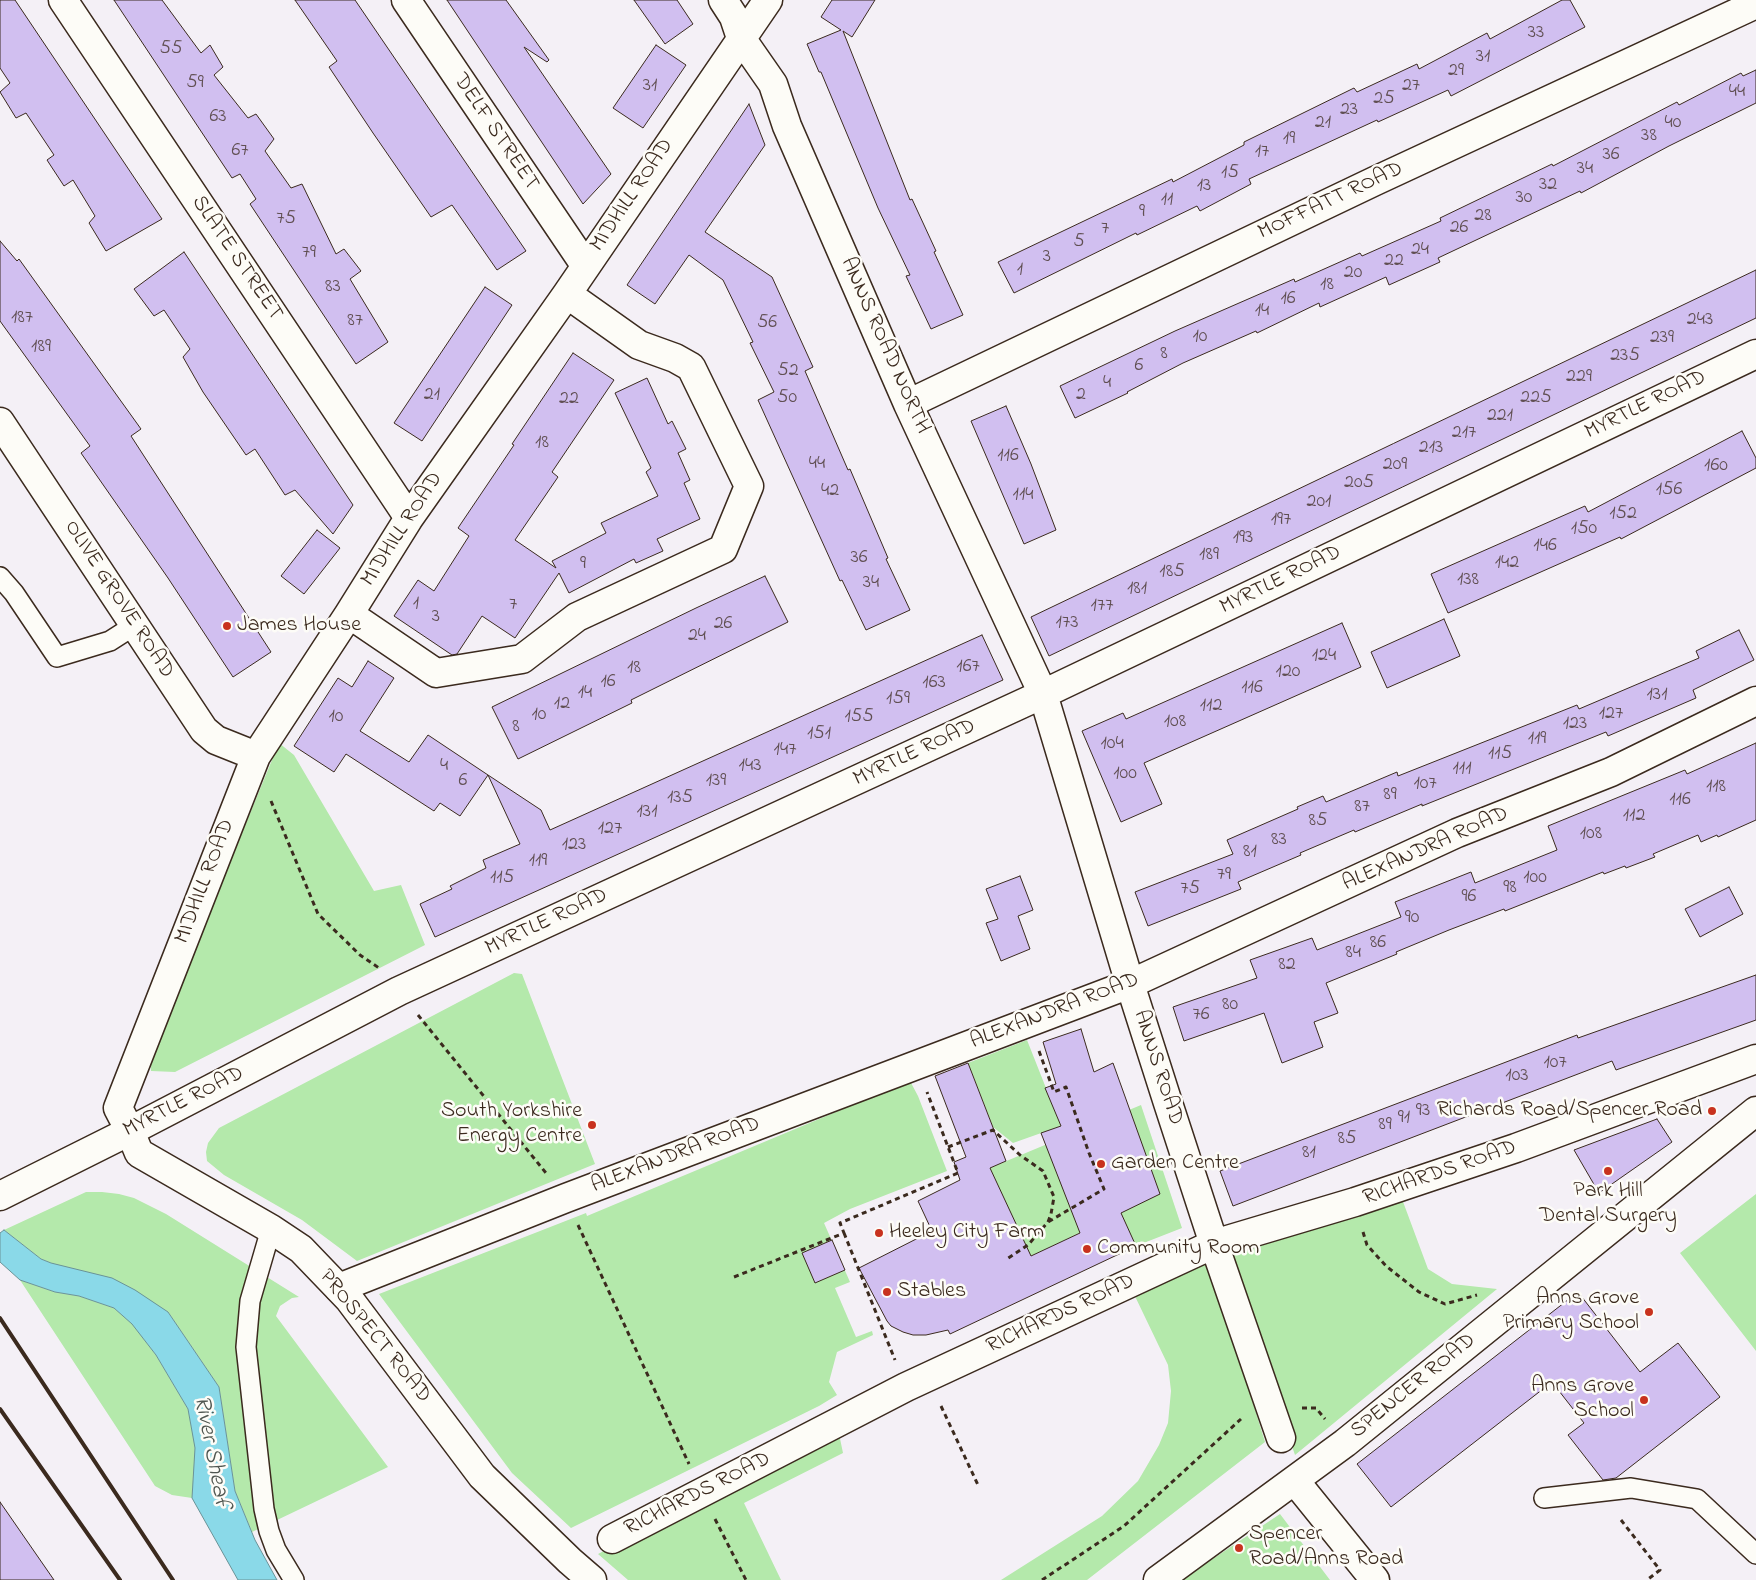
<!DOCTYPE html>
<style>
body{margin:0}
canvas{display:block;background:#f4f0f6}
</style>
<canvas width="1756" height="1580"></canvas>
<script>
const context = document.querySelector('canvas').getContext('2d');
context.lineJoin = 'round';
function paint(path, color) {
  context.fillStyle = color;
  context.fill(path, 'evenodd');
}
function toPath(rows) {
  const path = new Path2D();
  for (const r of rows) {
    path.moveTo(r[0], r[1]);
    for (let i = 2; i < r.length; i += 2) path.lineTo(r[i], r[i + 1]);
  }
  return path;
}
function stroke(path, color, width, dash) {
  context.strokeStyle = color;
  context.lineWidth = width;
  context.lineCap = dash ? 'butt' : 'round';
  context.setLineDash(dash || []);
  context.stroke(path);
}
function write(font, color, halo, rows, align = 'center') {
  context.font = font + ' "Indie Flower",sans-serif';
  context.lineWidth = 5;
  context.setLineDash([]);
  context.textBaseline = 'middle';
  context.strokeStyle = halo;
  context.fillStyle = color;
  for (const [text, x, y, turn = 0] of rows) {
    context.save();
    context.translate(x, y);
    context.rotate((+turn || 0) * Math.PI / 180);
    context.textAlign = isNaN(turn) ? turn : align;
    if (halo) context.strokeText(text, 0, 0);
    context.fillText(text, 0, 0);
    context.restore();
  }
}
paint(toPath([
 [279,743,294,755,374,891,401,885,425,945,175,1072,151,1071,150,1056],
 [514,973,522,974,595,1164,357,1261,302,1220,224,1175,207,1161,206,1152,208,1143,219,1128],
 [1027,1040,1061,1126,1013,1143,993,1127,968,1063],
 [910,1081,918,1096,947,1171,850,1209,824,1223,850,1282,835,1288,856,1337,872,1331,873,1335,837,1352,829,1382,837,1395,819,1406,571,1528,512,1473,379,1294,586,1213,587,1216],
 [1141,1105,1182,1228,1136,1246,1120,1214,1010,1266,968,1177],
 [86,1192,102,1192,119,1194,134,1198,166,1214,299,1297,292,1298,280,1306,276,1316,388,1467,252,1532,235,1491,219,1387,168,1312,41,1259,4,1230],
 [1756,1194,1756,1351,1680,1253],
 [1402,1199,1428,1269,1452,1284,1497,1289,1295,1455,1227,1257],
 [1208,1257,1265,1442,1087,1580,1001,1580,1102,1516,1138,1481,1159,1445,1168,1423,1171,1391,1168,1365,1132,1290],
 [20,1280,55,1292,79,1296,114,1308,132,1323,156,1355,188,1409,196,1448,192,1498,172,1495,155,1486],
 [838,1429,843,1453,744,1503,781,1580,628,1580,598,1554],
 [1280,1514,1330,1580,1181,1580]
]), '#b4e9ab');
const water = toPath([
 [4,1230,41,1259,51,1263,112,1278,135,1290,168,1312,219,1387,235,1491,255,1540,277,1580,238,1580,192,1498,195,1448,188,1409,156,1355,132,1324,114,1308,79,1296,55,1292,20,1280,0,1262,0,1233,4,1230]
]);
paint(water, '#8ad9e8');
stroke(water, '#6a9397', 1);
const building = toPath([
 [0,0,15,0,162,219,106,251,89,223,95,216,73,180,64,186,47,160,54,155,26,113,16,118,0,92,10,83,0,68,0,0],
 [114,0,162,0,201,53,210,45,223,67,214,75,248,118,256,114,274,139,265,151,291,188,302,184,336,254,344,249,361,271,350,279,388,342,356,364,250,204,256,199,240,174,232,178,114,0],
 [295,0,355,0,526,251,497,270,452,205,431,217,373,133,329,67,337,61,295,0],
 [447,0,506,0,549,60,547,62,524,47,611,174,583,204,447,0],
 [634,0,677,0,693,24,665,44,634,0],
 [832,0,875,0,852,37,843,31,910,200,912,199,936,251,934,252,963,315,931,329,906,276,910,275,878,208,821,72,819,72,807,44,841,30,821,17,832,0],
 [1562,0,1570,0,1585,27,1451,96,1448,90,1378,122,1377,120,1249,179,1251,184,1200,211,1197,206,1137,235,1136,233,1014,293,998,262,1172,179,1173,182,1244,145,1244,142,1354,88,1357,92,1417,64,1419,69,1487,33,1490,39,1562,0],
 [656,45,686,65,643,128,613,108,656,45],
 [1756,70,1756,103,1669,146,1581,193,1580,191,1438,258,1440,262,1389,285,1386,277,1320,307,1319,303,1257,333,1256,331,1183,363,1127,392,1128,393,1075,418,1060,386,1175,331,1294,279,1295,282,1360,253,1362,256,1441,221,1440,218,1552,164,1553,166,1677,102,1679,105,1741,73,1743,76,1756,70],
 [749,104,765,145,705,232,772,277,813,367,805,371,848,470,850,469,888,558,886,559,910,610,866,630,842,580,840,581,758,400,774,392,750,343,753,342,723,280,689,255,655,304,627,285,749,104],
 [0,241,17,261,19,259,141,429,131,436,271,652,233,677,168,578,81,453,90,446,0,321,0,241],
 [184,252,353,505,333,534,295,490,285,495,255,449,246,455,203,392,183,357,190,349,164,310,154,316,134,289,184,252],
 [1756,270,1756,318,1049,656,1031,617,1756,270],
 [485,287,512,305,422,441,394,423,485,287],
 [573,353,614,380,552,472,558,477,515,540,556,568,552,561,606,533,601,523,658,496,646,472,651,468,615,393,647,378,668,424,672,421,686,449,678,453,690,480,684,483,700,519,657,539,663,551,636,563,634,559,569,593,559,573,515,638,482,616,457,654,452,655,394,616,418,580,434,591,469,536,458,528,514,445,512,444,573,353],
 [1006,406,1031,464,1056,530,1024,544,971,421,1006,406],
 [1742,431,1756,458,1756,468,1621,539,1620,537,1448,613,1431,574,1585,506,1588,512,1742,431],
 [317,530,340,548,304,594,281,576,317,530],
 [765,576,788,622,631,700,632,703,518,759,492,707,696,608,765,576],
 [1444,619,1460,656,1387,688,1371,652,1444,619],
 [1342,623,1361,667,1144,763,1162,804,1121,822,1082,731,1123,713,1126,719,1342,623],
 [1739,630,1754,660,1693,690,1696,698,1608,736,1606,732,1422,806,1422,804,1355,832,1354,830,1300,853,1301,855,1238,882,1241,889,1148,926,1135,892,1233,854,1227,840,1298,809,1297,807,1323,796,1326,802,1397,772,1398,776,1577,705,1579,709,1699,658,1696,651,1739,630],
 [982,635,1003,680,435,937,420,904,452,889,450,886,486,868,483,860,520,844,488,775,541,810,550,830,982,635],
 [368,661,394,678,360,731,409,762,428,735,488,775,460,816,440,803,434,811,346,754,334,772,294,746,338,678,352,687,368,661],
 [1756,743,1756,820,1718,837,1717,835,1701,842,1698,835,1653,854,1655,857,1626,868,1625,866,1604,874,1603,872,1505,911,1504,909,1449,930,1396,952,1397,954,1326,983,1338,1013,1314,1022,1323,1047,1282,1063,1264,1013,1184,1041,1173,1007,1257,978,1250,960,1312,938,1317,950,1401,917,1395,902,1471,872,1475,883,1557,850,1548,826,1685,770,1687,774,1756,743],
 [1020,876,1033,910,1018,916,1030,949,1001,961,986,923,998,919,986,889,1020,876],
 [1729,887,1743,914,1700,937,1685,909,1729,887],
 [1756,975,1756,1020,1616,1070,1612,1061,1233,1206,1220,1171,1577,1035,1578,1038,1756,975],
 [1081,1029,1094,1072,1113,1063,1160,1194,1121,1213,1136,1246,950,1334,948,1330,926,1335,913,1335,903,1332,891,1326,887,1321,859,1268,932,1231,918,1201,960,1180,954,1162,966,1157,935,1076,968,1063,1006,1161,990,1168,1031,1256,1080,1233,1041,1133,1061,1126,1045,1088,1056,1084,1043,1042,1081,1029],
 [1657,1119,1672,1142,1599,1193,1574,1150,1657,1119],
 [832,1240,845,1270,815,1283,802,1253,832,1240],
 [1578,1292,1640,1372,1678,1343,1720,1397,1616,1478,1603,1480,1568,1435,1584,1423,1552,1382,1391,1507,1357,1464,1578,1292],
 [0,1502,54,1580,0,1580,0,1502]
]);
paint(building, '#d1bff0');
stroke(building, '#3b2a1e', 1);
const service = toPath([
 [0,577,14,593,57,657,110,641,135,625],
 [271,1229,250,1301,246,1347,264,1509,269,1531,276,1550,294,1580],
 [1544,1498,1631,1488,1697,1499,1756,1554]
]);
const minor = toPath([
 [63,0,409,518],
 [406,0,585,265],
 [723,0,734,17,741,38,773,84,787,126,908,404,1043,694,1130,984,1168,1103,1214,1244,1281,1438],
 [768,0,567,294,409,518,349,614,256,756,118,1108,130,1131,399,991,1043,694,1756,354],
 [908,404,1375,181,1756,4],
 [0,422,204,730,216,740,256,756],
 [349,614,436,673,522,659,577,617,723,549,749,486,691,367,675,358,639,345,567,294],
 [339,1288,566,1198,1130,984,1457,833,1611,772,1756,701],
 [1295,1481,1375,1580],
 [612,1539,906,1387,1214,1244,1355,1202,1516,1148,1756,1059]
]);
const secondary = toPath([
 [0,1196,130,1131,139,1153,271,1229,301,1249,349,1299,482,1476,570,1561,592,1580],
 [1158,1580,1345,1443,1756,1111]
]);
stroke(service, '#3b2a1e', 22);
stroke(minor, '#3b2a1e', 31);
stroke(secondary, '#3b2a1e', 31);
stroke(toPath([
 [271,801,318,914,360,955,379,968],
 [418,1015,546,1173],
 [1039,1051,1054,1092,1066,1087,1089,1153,1104,1189,1048,1222],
 [948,1147,993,1130,1020,1155,1043,1171,1054,1197,1051,1214,1048,1222,1028,1245,1007,1259],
 [578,1225,689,1464],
 [1363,1232,1367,1245,1386,1266,1419,1292,1445,1304,1477,1295],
 [844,1233,895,1360],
 [734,1277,844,1233,840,1223,958,1173,927,1092],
 [941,1406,978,1485],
 [1302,1408,1316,1408,1325,1419],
 [715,1519,746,1580],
 [1621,1520,1660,1570,1647,1580],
 [1042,1580,1124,1526,1241,1419]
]), '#3b2a1e', 3, [5, 4]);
stroke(service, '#fdfcf7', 19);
stroke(minor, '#fdfcf7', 28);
stroke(secondary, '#fdfcf7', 28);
stroke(toPath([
 [0,1318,173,1580],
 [0,1409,120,1580]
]), '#3b2a1e', 4);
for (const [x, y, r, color] of [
 [227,626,5,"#c8321e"],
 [1712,1111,5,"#c8321e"],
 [592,1125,5,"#c8321e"],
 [1101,1164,5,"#c8321e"],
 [1608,1171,5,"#c8321e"],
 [879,1233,5,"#c8321e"],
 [1087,1249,5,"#c8321e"],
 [887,1292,5,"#c8321e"],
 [1649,1312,5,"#c8321e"],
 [1644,1400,5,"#c8321e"],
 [1239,1548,5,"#c8321e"]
]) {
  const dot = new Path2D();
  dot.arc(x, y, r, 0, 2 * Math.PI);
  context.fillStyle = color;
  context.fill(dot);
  stroke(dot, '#fdfcf7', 2);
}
write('20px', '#604f52', null, [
 ["33",1536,34],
 ["55",171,50],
 ["31",1483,58],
 ["29",1456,72],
 ["59",195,84],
 ["31",650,87],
 ["27",1411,87],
 ["44",1737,93],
 ["25",1384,100],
 ["23",1349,111],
 ["63",218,118],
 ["21",1323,124],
 ["40",1673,124],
 ["38",1649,137],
 ["19",1289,140],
 ["67",240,152],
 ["17",1262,153],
 ["36",1611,156],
 ["34",1585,170],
 ["15",1230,174],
 ["32",1548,186],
 ["13",1204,187],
 ["30",1524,199],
 ["11",1167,201],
 ["9",1142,213],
 ["28",1483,217],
 ["75",286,220],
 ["26",1459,229],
 ["7",1105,230],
 ["5",1079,243],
 ["24",1420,251],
 ["79",309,254],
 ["3",1047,258],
 ["22",1394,262],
 ["1",1020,271],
 ["20",1353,274],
 ["18",1327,286],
 ["83",333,288],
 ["16",1288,300],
 ["14",1262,312],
 ["187",22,319],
 ["243",1700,321],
 ["87",355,322],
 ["56",767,324],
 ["10",1200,338],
 ["239",1662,339],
 ["189",41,348],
 ["8",1164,355],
 ["235",1625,357],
 ["6",1139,367],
 ["52",788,372],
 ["229",1579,378],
 ["4",1107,384],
 ["21",432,396],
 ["2",1081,396],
 ["50",787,399],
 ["225",1536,399],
 ["22",569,400],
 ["221",1500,417],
 ["217",1464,434],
 ["18",542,444],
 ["213",1431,449],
 ["116",1008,457],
 ["44",817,465],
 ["209",1395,466],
 ["160",1716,467],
 ["205",1359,484],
 ["156",1669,491],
 ["42",830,492],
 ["114",1023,496],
 ["201",1319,503],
 ["152",1623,515],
 ["197",1281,521],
 ["150",1584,530],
 ["193",1243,539],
 ["146",1545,547],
 ["189",1209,556],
 ["36",859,559],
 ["142",1507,564],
 ["9",583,565],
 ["185",1172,573],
 ["138",1468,581],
 ["34",871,584],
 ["181",1137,590],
 ["1",416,605],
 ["7",513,606],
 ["177",1102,607],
 ["3",436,618],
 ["173",1067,624],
 ["26",723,625],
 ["24",697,637],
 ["124",1324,657],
 ["167",968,668],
 ["18",634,669],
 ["120",1288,673],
 ["16",608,683],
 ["163",934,684],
 ["116",1252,689],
 ["14",585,694],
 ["131",1657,696],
 ["159",898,700],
 ["12",562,705],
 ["112",1211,707],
 ["127",1611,715],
 ["10",539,716],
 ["10",336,718],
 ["155",859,718],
 ["108",1175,723],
 ["123",1575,725],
 ["8",516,728],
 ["151",819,735],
 ["119",1537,740],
 ["104",1112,745],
 ["147",785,751],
 ["115",1500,755],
 ["4",444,767],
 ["143",750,767],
 ["111",1462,770],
 ["100",1125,775],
 ["6",463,782],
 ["139",716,782],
 ["107",1425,785],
 ["118",1716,788],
 ["89",1390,796],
 ["135",680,799],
 ["116",1680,801],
 ["87",1362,808],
 ["131",647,813],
 ["112",1634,817],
 ["85",1318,822],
 ["127",610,830],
 ["108",1591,835],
 ["83",1279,841],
 ["123",574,846],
 ["81",1250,853],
 ["119",538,862],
 ["79",1224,876],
 ["115",502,879],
 ["100",1535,879],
 ["98",1510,889],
 ["75",1190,890],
 ["96",1469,898],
 ["90",1412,919],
 ["86",1378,944],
 ["84",1353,954],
 ["82",1287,966],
 ["80",1230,1006],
 ["76",1201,1016],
 ["107",1555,1064],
 ["103",1517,1077],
 ["93",1423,1112],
 ["91",1404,1119],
 ["89",1385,1126],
 ["85",1347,1140],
 ["81",1309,1154]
]);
write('22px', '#3b2a1e', '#fdfcf7', [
 ["DELF STREET",495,133,56],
 ["MIDHILL ROAD",633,196,-56],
 ["MOFFATT ROAD",1331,202,-25],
 ["SLATE STREET",236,259,56],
 ["ANNS ROAD NORTH",884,346,66],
 ["MYRTLE ROAD",1646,406,-26],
 ["MIDHILL ROAD",403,530,-57],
 ["MYRTLE ROAD",1281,581,-26],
 ["OLIVE GROVE ROAD",118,600,57],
 ["MYRTLE ROAD",915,754,-25],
 ["ALEXANDRA ROAD",1426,850,-24],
 ["MIDHILL ROAD",206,882,-69],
 ["MYRTLE ROAD",547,923,-25],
 ["ALEXANDRA ROAD",1055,1012,-21],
 ["ANNS ROAD",1157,1068,72],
 ["MYRTLE ROAD",184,1103,-27],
 ["ALEXANDRA ROAD",676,1156,-21],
 ["RICHARDS ROAD",1440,1174,-19],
 ["RICHARDS ROAD",1061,1315,-25],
 ["PROSPECT ROAD",374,1337,51],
 ["SPENCER ROAD",1414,1387,-39],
 ["RICHARDS ROAD",698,1495,-27]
]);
write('22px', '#3b2a1e', '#fdfcf7', [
 ["James House",237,626],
 ["Richards Road/Spencer Road",1702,1111,"right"],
 ["South Yorkshire",582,1112,"right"],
 ["Energy Centre",582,1137,"right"],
 ["Garden Centre",1111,1164],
 ["Park Hill",1608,1192,"center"],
 ["Dental Surgery",1608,1217,"center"],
 ["Heeley City Farm",889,1233],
 ["Community Room",1097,1249],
 ["Stables",897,1292],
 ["Anns Grove",1639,1299,"right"],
 ["Primary School",1639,1324,"right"],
 ["Anns Grove",1634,1387,"right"],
 ["School",1634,1412,"right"],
 ["Spencer",1249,1535],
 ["Road/Anns Road",1249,1560]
], 'left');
write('italic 24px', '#4f5650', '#fdfcf7', [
 ["River Sheaf",210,1452,79]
]);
</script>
